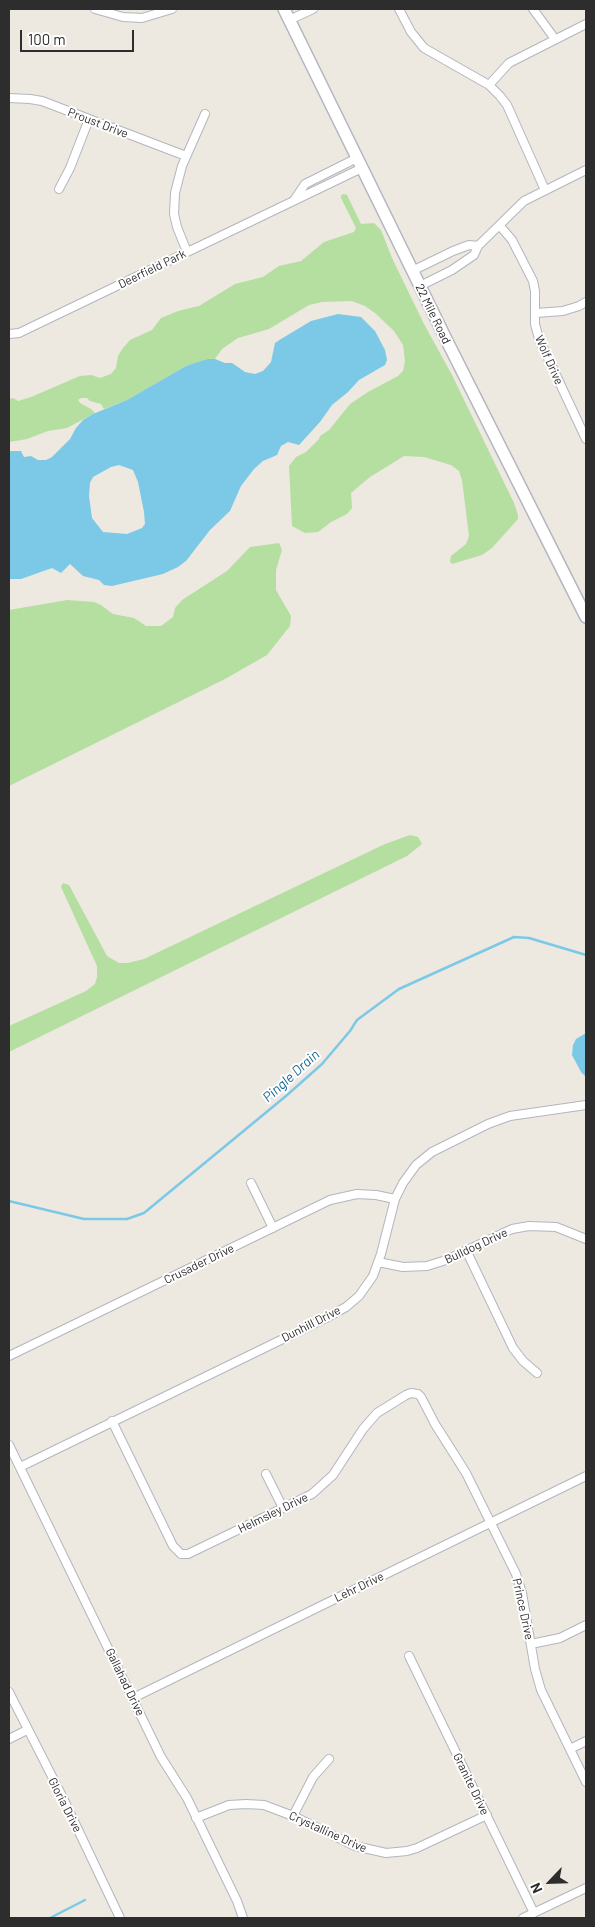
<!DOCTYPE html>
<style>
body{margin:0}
#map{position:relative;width:595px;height:1927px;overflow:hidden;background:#ede8e0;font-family:Barlow,sans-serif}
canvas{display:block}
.frame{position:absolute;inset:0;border:10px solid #2d2d2d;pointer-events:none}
.north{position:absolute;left:525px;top:1857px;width:50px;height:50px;-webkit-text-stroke:4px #fff;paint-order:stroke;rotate:246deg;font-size:14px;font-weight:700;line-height:20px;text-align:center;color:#2d2d2d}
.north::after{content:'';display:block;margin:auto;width:18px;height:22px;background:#2d2d2d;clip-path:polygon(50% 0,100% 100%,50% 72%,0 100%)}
.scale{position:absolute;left:20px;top:30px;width:114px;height:22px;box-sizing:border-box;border:2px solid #2d2d2d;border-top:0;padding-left:6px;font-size:15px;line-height:18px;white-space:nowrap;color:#2d2d2d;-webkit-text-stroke:4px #fff;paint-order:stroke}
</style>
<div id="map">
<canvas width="595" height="1927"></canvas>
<div class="frame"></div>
<div class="north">N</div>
<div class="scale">100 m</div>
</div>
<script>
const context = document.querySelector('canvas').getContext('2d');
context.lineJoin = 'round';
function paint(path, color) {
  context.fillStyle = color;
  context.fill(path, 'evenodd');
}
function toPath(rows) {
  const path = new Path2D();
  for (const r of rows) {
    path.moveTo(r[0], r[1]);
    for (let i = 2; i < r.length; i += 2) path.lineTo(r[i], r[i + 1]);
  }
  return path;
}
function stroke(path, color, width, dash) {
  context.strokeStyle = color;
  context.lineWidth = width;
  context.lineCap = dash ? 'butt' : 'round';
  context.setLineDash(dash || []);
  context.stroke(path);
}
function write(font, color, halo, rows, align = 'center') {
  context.font = font + ' Barlow,sans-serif';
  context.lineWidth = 4;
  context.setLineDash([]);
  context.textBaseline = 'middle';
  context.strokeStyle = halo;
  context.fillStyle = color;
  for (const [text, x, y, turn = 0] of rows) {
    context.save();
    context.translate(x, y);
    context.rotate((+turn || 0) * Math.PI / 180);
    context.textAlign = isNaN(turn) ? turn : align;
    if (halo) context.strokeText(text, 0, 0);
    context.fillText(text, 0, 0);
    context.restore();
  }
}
paint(toPath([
 [344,194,347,195,361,224,374,223,381,230,392,258,424,324,452,375,514,503,518,515,518,519,492,548,482,555,452,564,450,562,451,556,466,544,469,536,462,480,459,471,451,465,424,457,404,456,370,477,351,493,352,508,347,514,331,522,318,532,305,533,292,526,289,466,296,457,306,452,319,439,320,436,329,430,350,404,368,392,398,376,403,371,405,361,403,345,394,331,375,313,365,306,352,301,322,302,309,305,269,329,238,338,222,349,215,359,186,366,127,400,104,409,101,404,90,401,87,398,81,398,78,400,80,403,91,409,95,413,67,428,48,431,27,439,9,442,9,399,13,398,18,401,31,397,80,376,91,375,100,378,111,374,116,368,118,356,123,348,130,340,152,330,161,318,178,311,199,306,235,284,263,277,279,266,301,261,324,242,354,232,356,228,341,198,341,195],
 [279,543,282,550,276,570,276,590,291,616,290,626,267,655,225,679,9,786,9,610,67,600,94,602,101,605,113,614,134,618,146,626,161,626,173,617,175,608,182,600,227,571,250,547],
 [410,835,418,837,422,844,407,856,9,1052,9,1026,86,991,95,984,97,977,97,966,61,887,63,883,69,885,107,956,119,963,128,963,144,959,385,844]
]), '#b5dfa1');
paint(toPath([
 [338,314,361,317,375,331,385,350,387,360,385,365,359,380,348,392,332,405,320,422,299,445,288,442,281,446,277,455,263,461,254,469,241,486,230,511,210,530,186,561,178,567,163,574,112,586,104,585,99,580,83,576,70,564,61,573,52,568,21,579,9,579,9,451,21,451,24,457,31,456,38,460,46,460,52,457,70,439,76,428,83,420,93,414,127,400,186,366,208,359,215,359,225,363,232,363,245,372,255,374,263,371,271,362,275,343,281,339,311,321],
 [119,465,133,470,138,482,144,512,145,524,142,528,127,534,103,532,92,518,89,496,90,483,93,477,111,467],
 [586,1033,586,1077,581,1072,572,1055,573,1045,576,1039]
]), '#7bc9e7');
stroke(toPath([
 [9,1201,84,1219,127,1219,144,1213,286,1096,322,1064,350,1031,357,1020,399,989,514,937,529,938,586,955],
 [50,1918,85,1900]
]), '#7bc9e7', 2.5);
const street = toPath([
 [95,9,123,17,142,18,172,9],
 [399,9,411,32,424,48,489,85,500,96,507,105,545,190],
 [533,9,555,39],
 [289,20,313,9],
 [489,85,509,63,586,24],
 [9,98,30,99,42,101,186,156],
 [59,189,70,168,89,119],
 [295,199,305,184,357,158],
 [500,226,512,240,533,281,535,291,535,324,539,339,586,439],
 [187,252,177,227,174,214,175,193,182,166,205,114],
 [412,271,453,251,469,245,478,246],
 [420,286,452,270,474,255,478,246,524,201,586,170],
 [536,313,563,311,579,306,586,302],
 [9,334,19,333,362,168],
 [251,1183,273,1228],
 [466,1250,513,1348,523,1361,537,1373],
 [378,1262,403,1267,427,1266,446,1260,512,1229,529,1226,556,1227,586,1239],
 [9,1356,330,1200,357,1194,376,1195,395,1199],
 [112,1421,173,1546,181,1554,188,1554,312,1494,333,1475,363,1429,377,1413,406,1395,411,1393,418,1394,421,1397,435,1424,466,1473,516,1574,522,1593,535,1669,541,1690,586,1782],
 [9,1445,161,1757,187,1798,237,1901,243,1918],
 [20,1467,326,1318,346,1307,359,1296,373,1276,381,1254,395,1199,403,1183,416,1165,432,1152,488,1124,510,1116,586,1105],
 [266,1474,283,1508],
 [531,1644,560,1638,586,1625],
 [409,1656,534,1913],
 [9,1692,62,1796,120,1918],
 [133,1698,586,1476],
 [9,1739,27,1730],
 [570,1749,586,1741],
 [293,1816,313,1777,329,1759],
 [196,1818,229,1805,246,1804,264,1805,293,1816,355,1846,386,1853,407,1851,417,1848,487,1815],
 [523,1918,586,1888]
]);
const secondary = toPath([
 [284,9,446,339,586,617]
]);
stroke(street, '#b3b6bf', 10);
stroke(secondary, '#b3b6bf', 14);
stroke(street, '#fff', 8);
stroke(secondary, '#fff', 11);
write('12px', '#2d2d2d', '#fff', [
 ["Proust Drive",98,123,21],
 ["Deerfield Park",152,269,-26],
 ["22 Mile Road",433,314,64],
 ["Wolf Drive",549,360,66],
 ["Bulldog Drive",476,1246,-25],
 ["Crusader Drive",199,1264,-26],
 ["Dunhill Drive",311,1324,-27],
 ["Helmsley Drive",273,1513,-26],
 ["Lehr Drive",359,1587,-26],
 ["Prince Drive",523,1609,78],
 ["Gallahad Drive",125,1682,64],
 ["Granite Drive",471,1784,64],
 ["Gloria Drive",65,1805,63],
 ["Crystalline Drive",328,1832,24]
]);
write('italic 14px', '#176896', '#fff', [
 ["Pingle Drain",291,1076,-42]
]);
</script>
